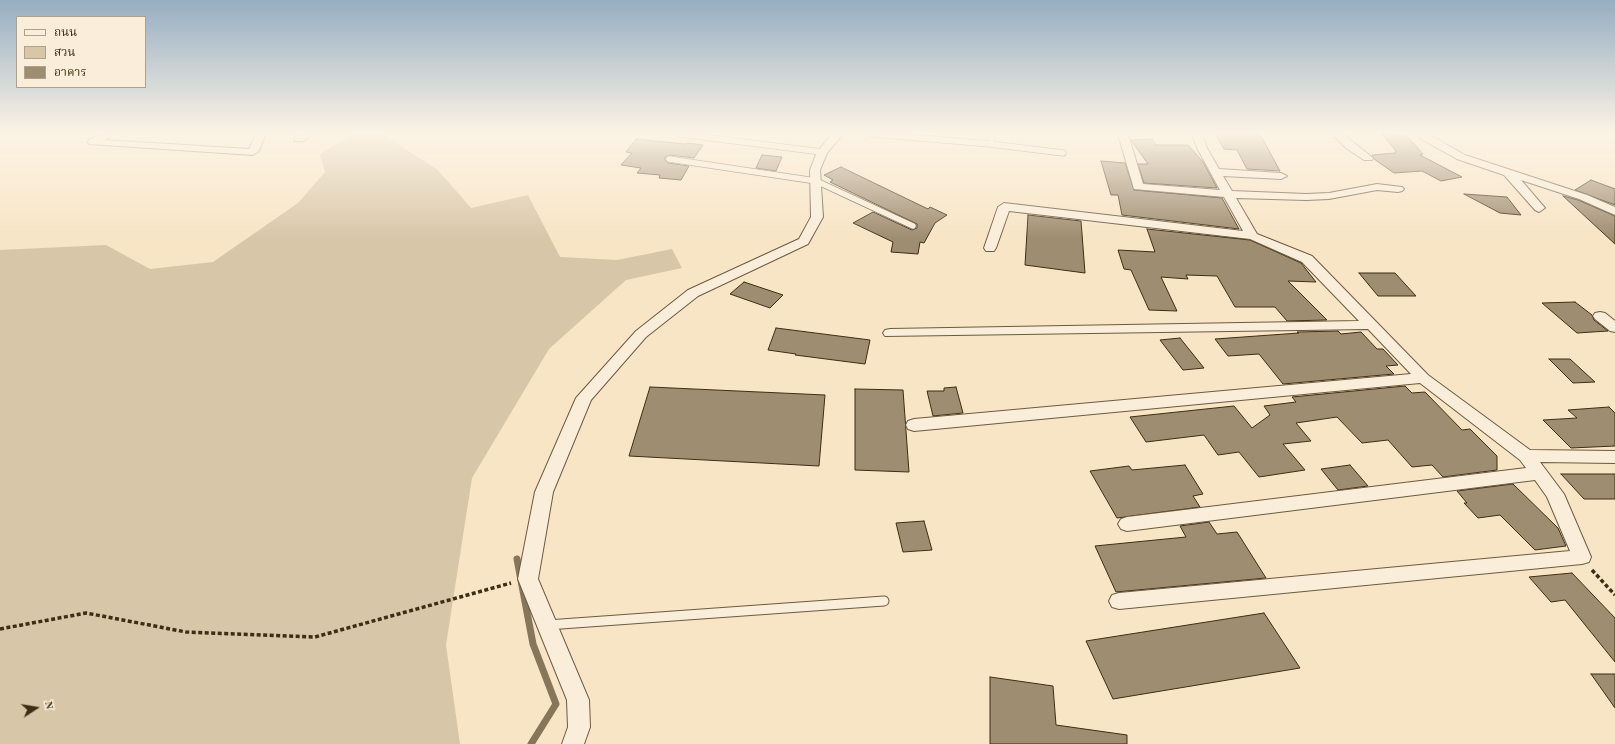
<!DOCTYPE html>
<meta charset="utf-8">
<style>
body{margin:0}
#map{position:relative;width:1615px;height:744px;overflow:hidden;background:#f8e5c6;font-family:"Old Standard TT","Noto Serif Thai",serif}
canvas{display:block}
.legend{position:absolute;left:16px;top:16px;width:130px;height:72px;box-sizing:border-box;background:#faeeda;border:1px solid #afa18b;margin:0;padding:5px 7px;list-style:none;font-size:12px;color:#3e2d15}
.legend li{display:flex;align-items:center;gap:8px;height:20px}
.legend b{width:20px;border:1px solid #afa18b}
.north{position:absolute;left:16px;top:688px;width:40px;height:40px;-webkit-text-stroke:3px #faeeda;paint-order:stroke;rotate:78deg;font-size:11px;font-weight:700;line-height:16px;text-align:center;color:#3e2d15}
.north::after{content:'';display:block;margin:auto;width:14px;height:18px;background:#3e2d15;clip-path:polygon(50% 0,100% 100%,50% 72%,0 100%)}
</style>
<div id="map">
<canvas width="1615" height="744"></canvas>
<ul class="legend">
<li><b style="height:5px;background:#faeeda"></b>ถนน</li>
<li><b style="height:11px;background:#d8c6a8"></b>สวน</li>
<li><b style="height:11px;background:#9f8d71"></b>อาคาร</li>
</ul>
<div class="north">N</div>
</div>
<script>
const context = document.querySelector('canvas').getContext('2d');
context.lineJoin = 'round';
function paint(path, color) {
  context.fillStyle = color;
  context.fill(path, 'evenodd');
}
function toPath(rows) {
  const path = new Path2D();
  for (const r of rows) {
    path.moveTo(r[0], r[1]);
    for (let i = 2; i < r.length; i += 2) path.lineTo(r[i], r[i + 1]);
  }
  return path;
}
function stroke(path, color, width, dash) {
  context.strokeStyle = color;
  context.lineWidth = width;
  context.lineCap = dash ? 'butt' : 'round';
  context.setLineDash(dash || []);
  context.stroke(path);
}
paint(toPath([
 [353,134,382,134,438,170,471,208,528,195,560,257,617,260,672,249,682,268,626,280,549,349,472,478,446,645,460,744,0,744,0,250,106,245,150,269,213,262,298,203,325,172,320,154]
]), '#d8c6a8');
stroke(toPath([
 [517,559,533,644,556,704,531,744]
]), '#88765b', 7);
const building = toPath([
 [1215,134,1260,134,1280,171,1247,169,1237,150,1224,149,1215,134],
 [1382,134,1406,135,1423,154,1420,155,1462,177,1441,181,1422,171,1394,173,1374,159,1372,155,1395,153,1396,151,1382,134],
 [636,139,685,144,687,143,703,145,694,158,670,155,665,157,665,160,668,163,689,166,681,180,659,178,660,175,637,173,641,168,621,165,632,153,626,152,636,139],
 [1152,139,1156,145,1188,145,1203,162,1217,188,1144,183,1138,164,1148,164,1131,140,1152,139],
 [762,155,782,157,776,171,756,168,762,155],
 [1101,161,1125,163,1134,190,1222,198,1239,229,1122,215,1118,195,1111,195,1101,161],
 [841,167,928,209,930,207,947,215,935,223,924,243,920,242,918,254,891,252,893,242,853,223,873,212,912,230,917,228,917,224,830,182,833,180,824,175,841,167],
 [1591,180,1615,189,1615,205,1575,190,1591,180],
 [1464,194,1507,197,1521,215,1500,213,1464,194],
 [1563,196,1578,200,1615,216,1615,244,1563,196],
 [1028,215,1081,221,1085,273,1025,265,1028,215],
 [1147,229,1250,240,1301,263,1316,282,1288,281,1327,320,1287,321,1275,307,1235,307,1217,276,1186,275,1188,279,1161,277,1177,311,1149,310,1131,270,1124,269,1118,250,1155,252,1147,229],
 [1359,273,1395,273,1416,296,1378,296,1359,273],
 [744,282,783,295,770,308,730,294,744,282],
 [1575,302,1592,315,1594,320,1608,331,1577,333,1542,303,1575,302],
 [776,328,870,340,865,364,795,355,796,354,768,350,776,328],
 [1338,331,1341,334,1361,332,1377,349,1383,349,1398,365,1386,366,1394,374,1283,384,1259,354,1228,356,1215,339,1299,333,1297,332,1338,331],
 [1180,338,1204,368,1183,370,1160,340,1180,338],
 [1549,359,1570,359,1595,382,1573,383,1549,359],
 [1405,386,1412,393,1425,392,1462,430,1470,429,1497,456,1497,470,1443,477,1432,465,1412,467,1388,440,1362,443,1337,417,1296,423,1311,441,1283,444,1305,470,1259,477,1239,452,1218,455,1204,435,1146,442,1130,417,1234,406,1252,428,1270,415,1264,406,1296,402,1292,397,1405,386],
 [650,387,825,395,819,466,629,456,650,387],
 [956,387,963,413,933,416,927,391,944,391,944,388,956,387],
 [855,389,903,390,909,472,855,470,855,389],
 [1609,407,1615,413,1615,446,1571,448,1543,420,1577,418,1568,410,1609,407],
 [1185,465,1203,494,1193,496,1200,507,1117,518,1090,471,1129,466,1132,470,1185,465],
 [1350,465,1368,486,1338,490,1321,469,1350,465],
 [1561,474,1615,474,1615,499,1584,499,1561,474],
 [1513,484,1558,528,1566,546,1535,550,1500,515,1478,518,1464,503,1467,503,1457,491,1513,484],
 [924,521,932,550,903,552,896,523,924,521],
 [1209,522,1217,534,1237,532,1266,578,1116,592,1095,546,1186,537,1180,526,1209,522],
 [1572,573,1615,618,1615,662,1565,600,1551,602,1529,577,1572,573],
 [1264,613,1300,668,1113,699,1086,641,1264,613],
 [1591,674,1615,674,1615,708,1591,674],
 [990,677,1053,686,1056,725,1127,735,1127,744,990,744,990,677]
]);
paint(building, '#9f8d71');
stroke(building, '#3e2d15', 1);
const laneFar1 = toPath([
 [680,134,822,152],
 [873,134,990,144,1063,153],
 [990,144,993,134],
 [669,159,816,181,913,226]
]);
const lane = toPath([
 [547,625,884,601]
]);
const street = toPath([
 [100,134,113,134,105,140,249,149,256,134,266,134,258,152,253,155,89,144,88,142,89,140,100,134],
 [301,134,313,134,303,141,295,141,294,139,295,137,301,134],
 [832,134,843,134,827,153,820,170,823,217,808,244,698,296,646,337,591,400,553,492,538,579,589,700,590,727,584,744,562,744,568,727,567,700,518,579,535,492,576,398,636,331,688,290,799,239,811,217,810,170,817,152,832,134],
 [1118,134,1128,134,1143,184,1220,190,1197,148,1192,134,1202,134,1207,148,1219,169,1281,173,1287,176,1281,179,1223,176,1232,191,1306,194,1329,193,1377,184,1402,187,1404,189,1402,191,1398,192,1377,190,1329,199,1306,200,1236,198,1257,234,1312,256,1428,375,1530,450,1615,451,1615,463,1540,462,1564,494,1591,557,1589,562,1582,564,1119,609,1112,607,1109,601,1112,595,1119,593,1570,551,1547,497,1535,480,1127,531,1121,529,1118,524,1121,519,1127,517,1526,468,1520,460,1420,383,914,431,908,429,906,425,908,421,914,419,1411,374,1368,329,885,336,883,333,885,330,890,329,1359,321,1302,262,1250,239,1009,211,996,248,994,251,986,251,984,248,998,207,1004,203,1243,231,1224,197,1134,189,1118,134],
 [1332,134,1343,134,1373,158,1372,160,1364,160,1346,148,1332,134],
 [1417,134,1428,134,1465,155,1587,195,1615,207,1615,215,1579,199,1521,180,1545,208,1539,212,1535,210,1504,175,1457,159,1421,139,1417,134],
 [1600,312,1605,313,1615,321,1615,332,1610,331,1595,319,1593,316,1595,313,1600,312]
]);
stroke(laneFar1, '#6c5b41', 7);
stroke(lane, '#6c5b41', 11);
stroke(street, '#6c5b41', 2);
stroke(toPath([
 [1592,570,1615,595],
 [0,629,86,613,186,632,315,637,511,583]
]), '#3e2d15', 3.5, [4, 2.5]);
stroke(laneFar1, '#faeeda', 5.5);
stroke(lane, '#faeeda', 9);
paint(street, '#faeeda');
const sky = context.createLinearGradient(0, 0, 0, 238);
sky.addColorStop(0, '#95aec2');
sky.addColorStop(0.56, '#fcf3e5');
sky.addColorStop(1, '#fcf3e500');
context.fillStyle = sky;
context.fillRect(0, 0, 1615, 238);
</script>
